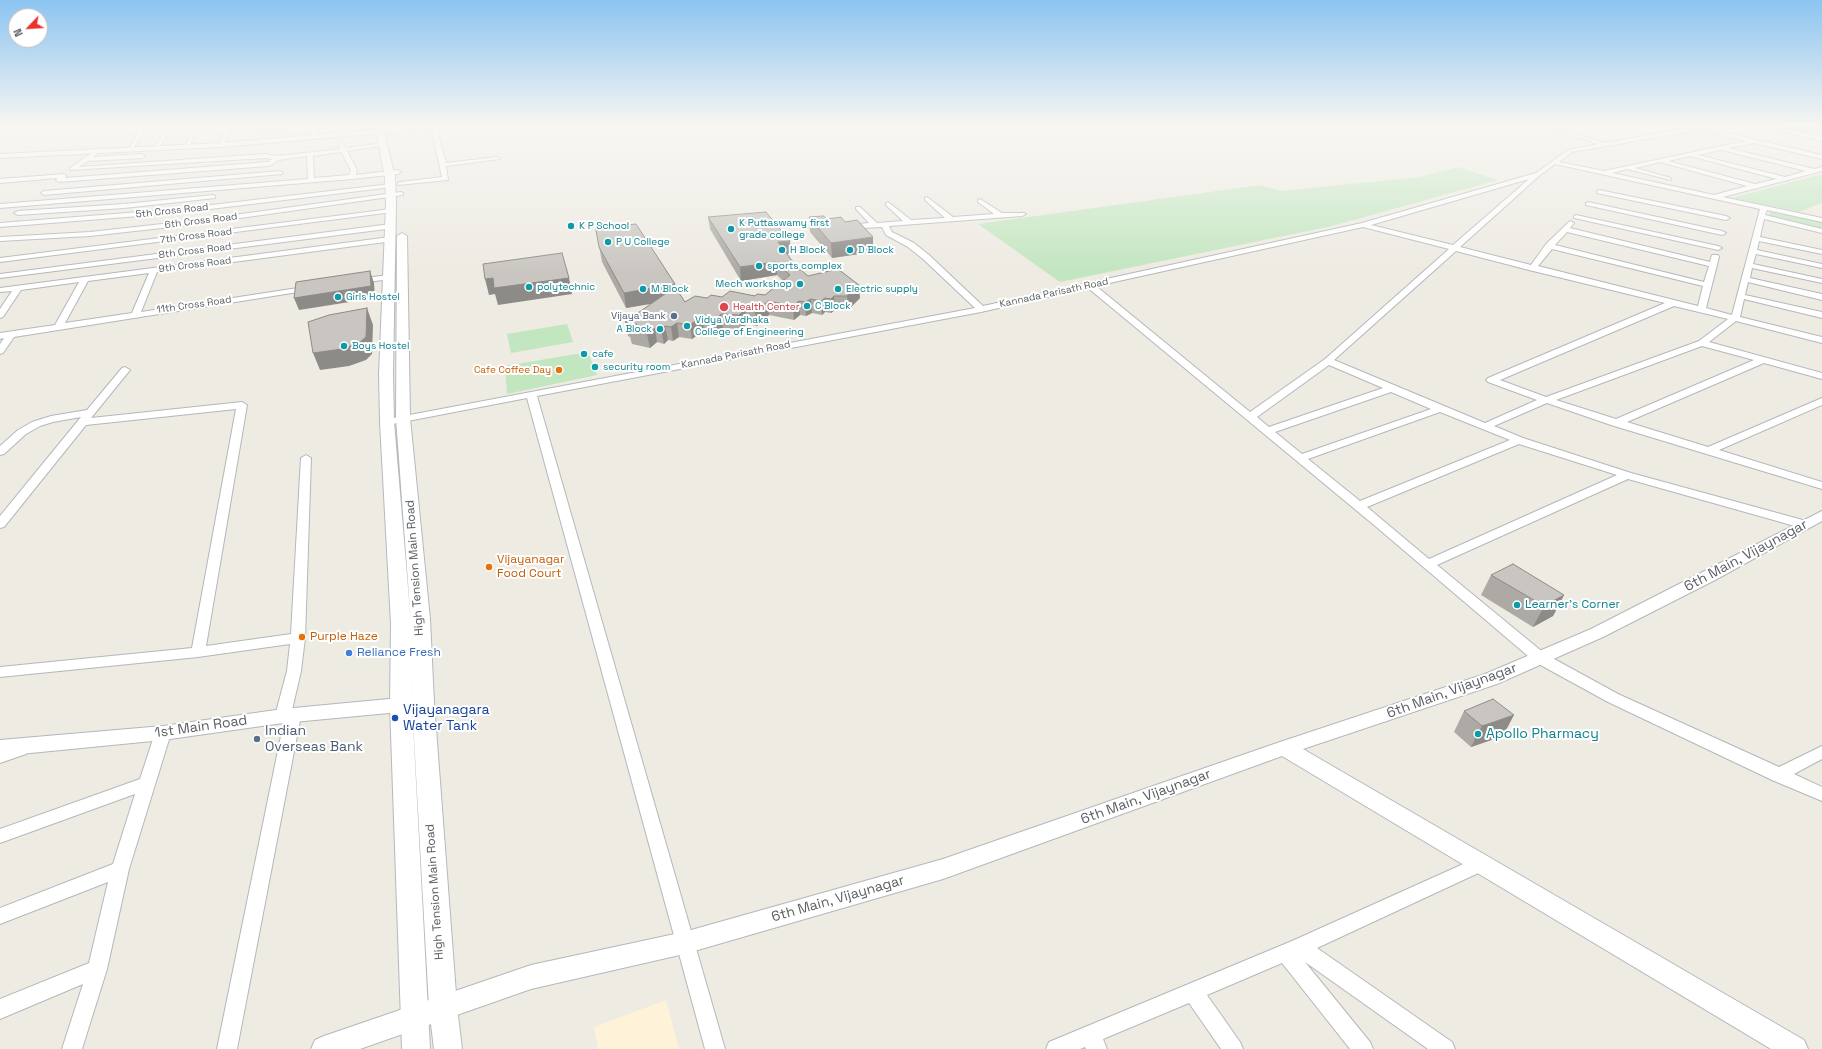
<!DOCTYPE html>
<style>
body{margin:0}
#map{position:relative;width:1822px;height:1049px;overflow:hidden;background:#eeebe3;font-family:"Space Grotesk",sans-serif}
canvas{display:block}
.north{position:absolute;left:8px;top:8px;width:40px;height:40px;box-sizing:border-box;background:#fff;border:1px solid #bdbfc1;border-radius:50%;rotate:245deg;font-size:11px;font-weight:700;line-height:16px;text-align:center;color:#5b6064}
.north::after{content:'';display:block;margin:auto;width:14px;height:18px;background:#eb302d;clip-path:polygon(50% 0,100% 100%,50% 72%,0 100%)}
</style>
<div id="map">
<canvas width="1822" height="1049"></canvas>
<div class="north">N</div>
</div>
<script>
const context = document.querySelector('canvas').getContext('2d');
context.lineJoin = 'round';
function paint(path, color) {
  context.fillStyle = color;
  context.fill(path, 'evenodd');
}
function toPath(rows) {
  const path = new Path2D();
  for (const r of rows) {
    path.moveTo(r[0], r[1]);
    for (let i = 2; i < r.length; i += 2) path.lineTo(r[i], r[i + 1]);
  }
  return path;
}
function stroke(path, color, width, dash) {
  context.strokeStyle = color;
  context.lineWidth = width;
  context.lineCap = dash ? 'butt' : 'round';
  context.setLineDash(dash || []);
  context.stroke(path);
}
function write(font, color, halo, rows, align = 'center') {
  context.font = font + ' "Space Grotesk",sans-serif';
  context.lineWidth = 4;
  context.setLineDash([]);
  context.textBaseline = 'middle';
  context.strokeStyle = halo;
  context.fillStyle = color;
  for (const [text, x, y, turn = 0] of rows) {
    context.save();
    context.translate(x, y);
    context.rotate((+turn || 0) * Math.PI / 180);
    context.textAlign = isNaN(turn) ? turn : align;
    if (halo) context.strokeText(text, 0, 0);
    context.fillText(text, 0, 0);
    context.restore();
  }
}
paint(toPath([
 [666,1000,679,1049,598,1049,594,1027]
]), '#fef3d9');
paint(toPath([
 [1776,126,1822,126,1822,137],
 [1458,167,1498,180,1332,226,1060,282,978,224,1260,185,1281,191,1420,177],
 [1822,174,1822,203,1799,212,1732,198],
 [1770,211,1822,222,1822,229,1769,217],
 [567,324,573,342,511,353,507,334],
 [588,352,597,375,507,394,505,366]
]), '#c2e6bf');
const minor = toPath([
 [141,126,147,126,133,149,129,149,141,126],
 [167,126,173,126,159,148,155,148,167,126],
 [194,126,200,126,189,147,185,147,194,126],
 [226,126,232,126,224,145,219,146,226,126],
 [287,126,289,129,257,133,254,131,287,126],
 [312,126,318,126,317,137,314,139,311,137,312,126],
 [342,126,348,126,347,136,342,135,342,126],
 [431,126,436,127,446,163,497,157,500,159,446,166,448,180,398,185,398,183,400,182,442,177,431,126],
 [1496,126,1507,126,1498,129,1496,126],
 [1540,126,1549,126,1605,143,1699,126,1711,126,1706,128,1822,155,1822,159,1754,143,1728,148,1814,169,1822,167,1822,171,1723,197,1822,218,1822,222,1767,210,1765,215,1822,229,1822,233,1764,219,1760,237,1822,250,1822,254,1759,241,1757,250,1822,264,1822,268,1756,254,1753,264,1822,279,1822,283,1752,268,1750,278,1822,294,1822,300,1748,282,1745,295,1822,312,1822,318,1744,299,1740,317,1822,337,1822,343,1736,321,1709,342,1822,373,1822,379,1764,363,1627,422,1708,447,1822,398,1822,405,1719,450,1822,482,1822,489,1611,425,1547,403,1494,426,1523,438,1631,473,1810,522,1812,525,1806,529,1802,528,1628,479,1437,565,1545,654,1618,694,1779,767,1822,746,1822,759,1794,774,1822,787,1822,801,1772,780,1608,702,1535,662,1374,525,1088,288,981,312,537,396,725,1049,705,1049,527,398,387,425,383,424,382,422,383,420,975,308,923,259,908,247,886,235,882,227,843,229,842,227,846,225,869,223,856,209,856,207,860,207,877,223,903,221,886,205,886,203,888,202,911,220,945,218,925,200,925,198,927,197,953,217,994,214,978,202,978,200,980,199,1002,213,1024,213,1026,214,1022,216,889,226,892,232,914,243,929,255,983,306,1362,223,1536,173,1568,150,1599,144,1540,126],
 [1699,130,1746,141,1604,171,1559,162,1572,152,1699,130],
 [1721,150,1722,150,1806,171,1785,177,1698,155,1721,150],
 [1690,156,1777,179,1755,184,1668,161,1690,156],
 [1660,162,1747,186,1714,195,1612,173,1627,169,1671,180,1671,178,1635,168,1660,162],
 [1555,164,1760,209,1732,315,1706,308,1719,257,1718,255,1712,255,1710,262,1570,228,1574,223,1570,221,1546,244,1531,265,1460,247,1539,176,1555,164],
 [1529,179,1453,245,1371,225,1529,179],
 [1363,227,1449,249,1325,359,1250,412,1096,286,1363,227],
 [1567,232,1709,266,1704,282,1555,245,1567,232],
 [1552,249,1703,286,1698,306,1538,266,1552,249],
 [1456,251,1529,270,1665,303,1488,378,1486,380,1488,382,1537,400,1485,423,1334,360,1456,251],
 [1674,306,1728,319,1699,341,1546,397,1500,380,1674,306],
 [1702,346,1754,360,1616,419,1556,400,1702,346],
 [1329,365,1383,388,1269,427,1257,417,1329,365],
 [1391,392,1431,409,1302,454,1275,432,1391,392],
 [1440,412,1510,440,1360,501,1308,459,1440,412],
 [1519,444,1617,475,1429,559,1367,507,1519,444],
 [342,142,346,148,383,143,386,145,347,151,357,170,356,175,398,170,401,172,398,174,352,179,0,208,0,204,308,179,307,156,278,160,273,164,268,166,59,182,56,180,57,178,0,183,0,179,64,174,67,176,65,178,268,162,272,159,265,158,70,170,70,168,99,148,102,150,93,157,142,154,145,156,142,158,88,161,79,167,265,154,276,156,287,155,340,149,339,144,342,142],
 [341,152,351,170,349,175,314,178,313,156,341,152],
 [280,171,283,173,282,174,44,195,41,193,44,191,280,171],
 [390,184,392,185,392,187,177,213,0,227,0,223,177,209,390,184],
 [1599,190,1726,216,1730,218,1726,220,1597,193,1597,191,1599,190],
 [401,192,403,193,403,195,198,224,90,236,0,241,0,237,90,232,198,220,401,192],
 [213,195,215,196,215,198,124,208,18,215,14,213,18,211,124,204,213,195],
 [1588,202,1722,231,1726,233,1722,235,1586,205,1586,203,1588,202],
 [391,209,394,211,393,212,0,262,0,258,391,209],
 [1576,215,1718,246,1722,248,1718,250,1574,218,1574,216,1576,215],
 [391,224,395,226,394,228,0,278,0,274,391,224],
 [390,237,393,237,393,241,157,272,141,312,311,286,315,288,311,290,14,337,3,353,0,354,0,344,4,338,0,339,0,333,55,325,79,282,21,290,3,317,0,318,0,309,12,291,0,292,0,288,390,237],
 [149,273,132,313,65,323,88,281,149,273],
 [389,275,392,275,392,279,357,283,353,281,357,279,389,275],
 [125,367,130,370,91,418,242,402,247,405,206,646,291,634,301,458,306,455,311,458,305,638,301,671,292,710,298,711,301,715,237,1049,217,1049,284,721,278,720,275,716,287,671,290,644,198,657,0,677,0,667,192,648,236,409,86,425,4,527,0,528,0,516,81,417,53,422,40,426,26,434,4,454,0,455,0,446,18,430,32,422,51,416,87,410,122,368,125,367],
 [163,727,168,729,171,733,129,869,107,969,82,1049,62,1049,83,984,0,1019,0,999,89,963,108,882,0,924,0,908,113,864,135,794,0,843,0,829,140,779,155,733,158,729,163,727],
 [20,744,26,746,28,750,26,754,0,763,0,751,20,744],
 [1481,856,1487,859,1490,864,1487,869,1317,948,1452,1042,1455,1049,1428,1049,1305,962,1370,1042,1373,1049,1350,1049,1282,963,1207,995,1240,1042,1243,1049,1221,1049,1189,1003,1103,1039,1107,1049,1086,1049,1085,1047,1080,1049,1046,1049,1049,1042,1292,941,1481,856]
]);
const tertiary = toPath([
 [1761,126,1773,126,1822,137,1822,141,1761,126],
 [380,129,383,129,383,133,221,147,0,158,0,154,221,143,380,129],
 [1822,511,1822,521,1717,579,1603,637,1497,684,1303,749,1804,1040,1808,1049,1771,1049,1282,756,943,879,684,954,531,989,360,1049,311,1049,315,1040,324,1036,531,965,684,932,943,859,1277,743,1485,674,1591,629,1822,511],
 [410,697,417,699,419,704,417,709,410,711,283,723,163,740,0,756,0,740,163,726,283,709,410,697]
]);
const secondary = toPath([
 [413,126,445,126,441,128,384,133,395,177,396,204,393,374,394,422,411,623,396,418,397,236,402,233,407,236,410,418,430,619,434,702,457,1007,462,1049,434,1049,429,1007,412,702,411,630,412,705,430,1049,402,1049,390,705,391,624,380,422,379,374,386,204,385,177,376,131,380,129,413,126]
]);
stroke(minor, '#b4b7bb', 2);
stroke(tertiary, '#b4b7bb', 2);
stroke(secondary, '#b5b9be', 2);
paint(minor, '#fff');
paint(tertiary, '#fff');
paint(secondary, '#fff');
paint(toPath([
 [708,217,791,253,787,254,799,270,808,276,860,298,848,310,835,310,831,313,825,312,822,315,812,313,806,316,800,315,794,320,769,315,757,326,747,324,741,329,723,328,717,333,704,330,692,339,679,337,673,341,668,340,664,344,657,342,650,348,632,344,630,337,628,336,625,322,651,304,626,308,602,262,595,225,608,227,675,287,685,302,707,298,765,295,783,281,777,275,741,281,710,229],
 [809,217,873,252,832,258,810,232],
 [1491,575,1564,595,1553,616,1533,627,1481,595],
 [1464,711,1503,736,1471,747,1454,732]
]), '#adaaa6');
paint(toPath([
 [873,237,873,252,832,258,831,243],
 [790,241,791,253,779,255,778,242],
 [776,262,777,275,741,281,740,267],
 [370,271,374,283,375,298,299,310,294,298],
 [493,278,569,278,572,294,498,305,495,294,489,295,485,279],
 [675,284,677,299,626,308,624,293],
 [859,285,860,298,848,310,847,296],
 [834,296,835,310,831,313,831,299],
 [825,298,825,312,822,315,821,301],
 [811,299,812,313,806,316,805,302],
 [768,301,769,315,757,326,755,312],
 [799,301,800,315,794,320,793,306],
 [367,308,373,325,372,354,366,360,349,366,320,370,313,353],
 [745,310,747,324,741,329,739,315],
 [721,314,723,328,717,333,716,319],
 [702,316,704,330,692,339,690,325],
 [677,323,679,337,673,341,671,327],
 [665,326,668,340,664,344,661,329],
 [655,328,657,342,650,348,647,334],
 [1564,595,1553,616,1533,627,1544,606],
 [1514,715,1503,736,1471,747,1482,726]
]), '#8d8b87');
const building = toPath([
 [766,212,790,241,778,242,799,270,801,270,808,276,838,269,859,285,847,296,834,296,831,299,825,298,821,301,811,299,805,302,799,301,793,306,768,301,755,312,745,310,739,315,721,314,716,319,702,316,690,325,677,323,671,327,665,326,661,329,655,328,647,334,629,330,637,324,625,322,675,287,685,302,695,296,707,298,711,295,722,297,730,291,755,296,757,294,765,295,790,275,776,262,740,267,708,217,766,212],
 [823,216,828,219,841,217,845,222,857,220,873,237,831,243,809,217,823,216],
 [607,224,608,227,636,224,675,284,624,293,599,247,595,225,607,224],
 [562,253,569,278,494,288,493,278,485,279,483,264,562,253],
 [370,271,371,286,294,298,296,282,370,271],
 [367,308,366,337,359,343,342,349,313,353,308,322,329,315,367,308],
 [1513,564,1564,595,1544,606,1491,575,1513,564],
 [1493,699,1514,715,1482,726,1464,711,1493,699]
]);
paint(building, '#c9c6c1');
stroke(building, '#8d8b87', 1);
const sky = context.createLinearGradient(0, 0, 0, 273);
sky.addColorStop(0, '#8cc4f1');
sky.addColorStop(0.46, '#f7f6f2');
sky.addColorStop(1, '#f7f6f200');
context.fillStyle = sky;
context.fillRect(0, 0, 1822, 273);
for (const [x, y, r, color] of [
 [571,226,4,"#0f9aa8"],
 [731,229,4,"#0f9aa8"],
 [608,242,4,"#0f9aa8"],
 [782,250,4,"#0f9aa8"],
 [850,250,4,"#0f9aa8"],
 [759,266,4,"#0f9aa8"],
 [800,284,4,"#0f9aa8"],
 [529,287,4,"#0f9aa8"],
 [643,289,4,"#0f9aa8"],
 [838,289,4,"#0f9aa8"],
 [338,297,4,"#0f9aa8"],
 [807,306,4,"#0f9aa8"],
 [724,307,5,"#e0444e"],
 [674,316,4,"#5c6f8a"],
 [687,326,4,"#0f9aa8"],
 [660,329,4,"#0f9aa8"],
 [344,346,4,"#0f9aa8"],
 [584,354,4,"#0f9aa8"],
 [595,367,4,"#0f9aa8"],
 [559,370,4,"#e8710a"],
 [489,567,4,"#e8710a"],
 [1517,605,4,"#0f9aa8"],
 [302,637,4,"#e8710a"],
 [349,653,4,"#3f7fe0"],
 [395,718,4,"#1a4fb4"],
 [1478,734,4,"#0f9aa8"],
 [257,739,4,"#5c6f8a"]
]) {
  const dot = new Path2D();
  dot.arc(x, y, r, 0, 2 * Math.PI);
  context.fillStyle = color;
  context.fill(dot);
  stroke(dot, '#fff', 1.5);
}
write('10px', '#5b6064', '#fff', [
 ["5th Cross Road",172,211,-6],
 ["6th Cross Road",201,221,-7],
 ["7th Cross Road",196,236,-7],
 ["8th Cross Road",195,251,-7],
 ["9th Cross Road",195,265,-7],
 ["Kannada Parisath Road",1054,293,-12],
 ["11th Cross Road",194,305,-8],
 ["Kannada Parisath Road",736,355,-11]
]);
write('10px', '#0d838f', '#fff', [
 ["K Puttaswamy first",739,223],
 ["grade college",739,235],
 ["K P School",579,226],
 ["P U College",616,242],
 ["H Block",790,250],
 ["D Block",858,250],
 ["sports complex",767,266],
 ["Mech workshop",792,284,"right"],
 ["polytechnic",537,287],
 ["M Block",651,289],
 ["Electric supply",846,289],
 ["Girls Hostel",346,297],
 ["C Block",815,306],
 ["Vidya Vardhaka",695,320],
 ["College of Engineering",695,332],
 ["A Block",652,329,"right"],
 ["Boys Hostel",352,346],
 ["cafe",592,354],
 ["security room",603,367]
], 'left');
write('10px', '#be3a42', '#fff', [
 ["Health Center",733,307]
], 'left');
write('10px', '#4e5e75', '#fff', [
 ["Vijaya Bank",666,316]
], 'right');
write('10px', '#c56008', '#fff', [
 ["Cafe Coffee Day",551,370]
], 'right');
write('12px', '#c56008', '#fff', [
 ["Vijayanagar",497,560],
 ["Food Court",497,574],
 ["Purple Haze",310,637]
], 'left');
write('12px', '#5b6064', '#fff', [
 ["High Tension Main Road",415,568,-94],
 ["High Tension Main Road",435,892,-94]
]);
write('12px', '#0d838f', '#fff', [
 ["Learner's Corner",1525,605]
], 'left');
write('12px', '#366cbe', '#fff', [
 ["Reliance Fresh",357,653]
], 'left');
write('14px', '#5b6064', '#fff', [
 ["6th Main, Vijaynagar",1746,556,-28],
 ["6th Main, Vijaynagar",1452,691,-20],
 ["1st Main Road",201,727,-8],
 ["6th Main, Vijaynagar",1146,797,-20],
 ["6th Main, Vijaynagar",838,899,-16]
]);
write('14px', '#164399', '#fff', [
 ["Vijayanagara",403,710],
 ["Water Tank",403,726]
], 'left');
write('14px', '#4e5e75', '#fff', [
 ["Indian",265,731],
 ["Overseas Bank",265,747]
], 'left');
write('14px', '#0d838f', '#fff', [
 ["Apollo Pharmacy",1486,734]
], 'left');
</script>
